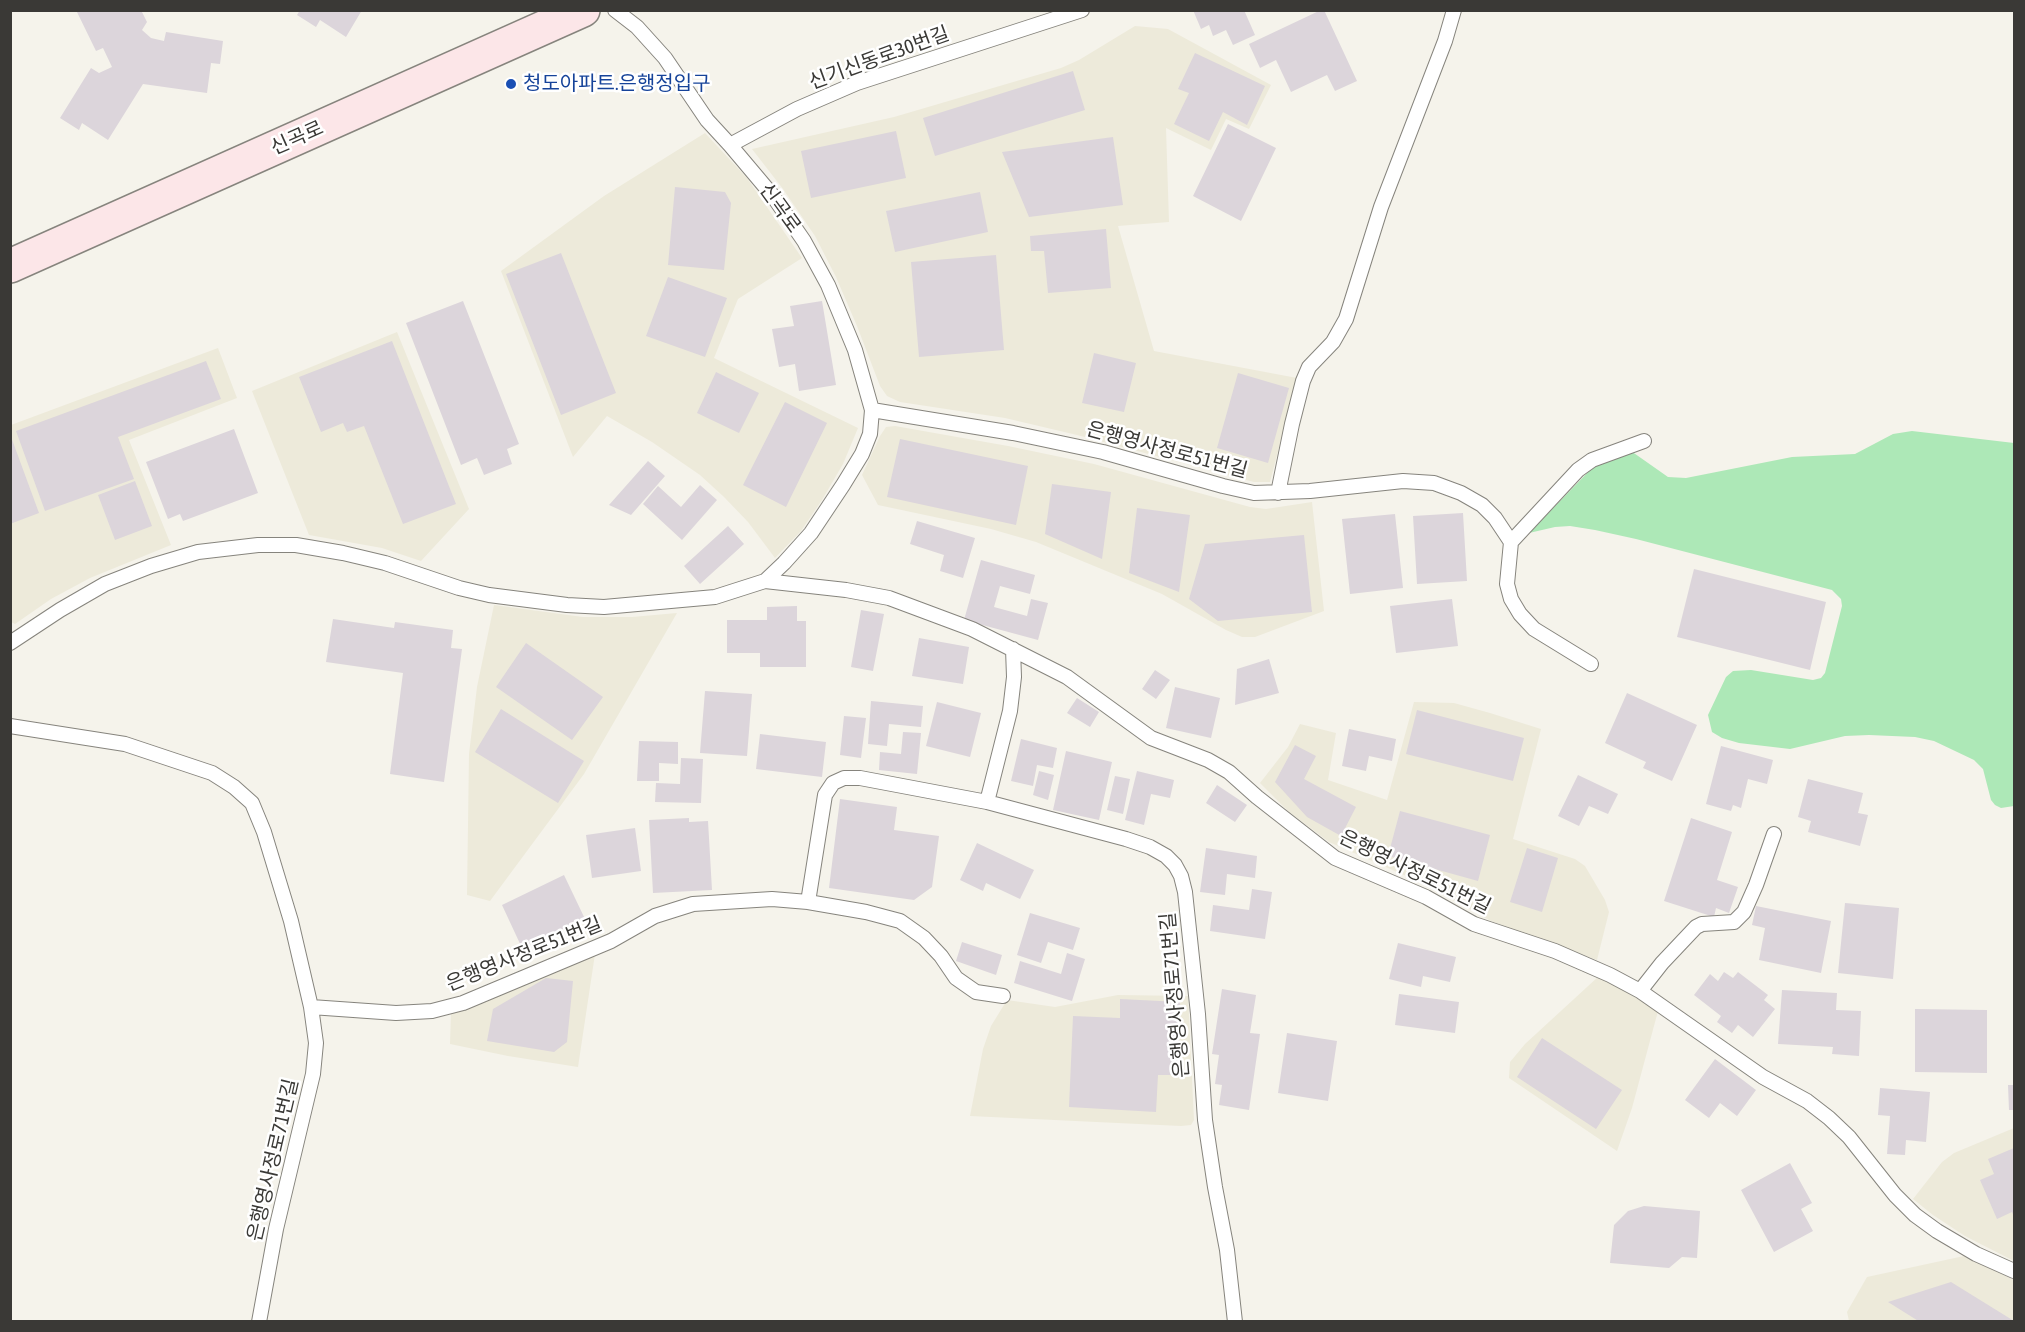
<!DOCTYPE html>
<meta charset="utf-8">
<style>
body{margin:0}
#map{position:relative;width:2025px;height:1332px;overflow:hidden;background:#f5f3eb;font-family:"Asap Condensed",sans-serif}
canvas{display:block}
.frame{position:absolute;inset:0;border:12px solid #3a3936;pointer-events:none}
</style>
<div id="map">
<canvas width="2025" height="1332"></canvas>
<div class="frame"></div>
</div>
<script>
const context = document.querySelector('canvas').getContext('2d');
context.lineJoin = 'round';
function paint(path, color) {
  context.fillStyle = color;
  context.fill(path, 'evenodd');
}
function toPath(rows) {
  const path = new Path2D();
  for (const r of rows) {
    path.moveTo(r[0], r[1]);
    for (let i = 2; i < r.length; i += 2) path.lineTo(r[i], r[i + 1]);
  }
  return path;
}
function stroke(path, color, width, dash) {
  context.strokeStyle = color;
  context.lineWidth = width;
  context.lineCap = dash ? 'butt' : 'round';
  context.setLineDash(dash || []);
  context.stroke(path);
}
function write(font, color, halo, rows, align = 'center') {
  context.font = font + ' "Asap Condensed","Noto Sans KR",sans-serif';
  context.lineWidth = 5;
  context.setLineDash([]);
  context.textBaseline = 'middle';
  context.strokeStyle = halo;
  context.fillStyle = color;
  for (const [text, x, y, turn = 0] of rows) {
    context.save();
    context.translate(x, y);
    context.rotate((+turn || 0) * Math.PI / 180);
    context.textAlign = isNaN(turn) ? turn : align;
    if (halo) context.strokeText(text, 0, 0);
    context.fillText(text, 0, 0);
    context.restore();
  }
}
paint(toPath([
 [1135,26,1168,29,1271,85,1249,129,1226,119,1211,150,1166,128,1169,222,1118,226,1154,351,1297,378,1270,482,1254,482,1077,435,1005,418,900,402,887,396,880,386,857,326,836,277,815,236,783,189,752,149,894,117,1061,68,1079,60],
 [705,133,747,178,802,258,738,299,714,358,858,428,843,464,822,500,801,531,775,558,748,522,724,497,700,475,652,442,607,416,573,457,501,271,604,196],
 [397,332,469,509,421,561,382,548,309,535,252,391],
 [218,348,237,398,129,440,171,545,90,578,51,599,15,624,11,622,11,425],
 [895,426,1008,446,1094,464,1250,507,1266,509,1312,502,1324,611,1255,637,1242,637,1226,630,1162,594,1036,542,991,529,878,505,862,475,880,436,886,427],
 [494,605,583,617,632,617,677,613,584,774,490,901,467,895,469,754,477,687],
 [1414,702,1454,703,1490,713,1541,729,1513,839,1575,859,1585,866,1605,900,1609,912,1597,960,1491,921,1422,883,1329,842,1289,812,1260,783,1288,747,1300,724,1336,733,1328,780,1387,800],
 [595,954,578,1067,508,1056,450,1044,451,1013],
 [1599,976,1658,1011,1632,1108,1617,1151,1509,1078,1510,1062,1525,1044],
 [1118,995,1188,996,1194,1120,1191,1125,1181,1126,970,1116,983,1049,991,1026,1007,1000,1055,1007],
 [2014,1128,2014,1261,1965,1236,1933,1215,1913,1199,1942,1162,1954,1153],
 [1964,1256,2014,1280,2014,1321,1849,1321,1847,1312,1867,1277]
]), '#edeada');
paint(toPath([
 [1912,431,2014,443,2014,806,2001,808,1995,805,1991,800,1983,769,1974,760,1934,741,1915,737,1869,735,1845,736,1790,749,1739,743,1722,738,1712,732,1708,715,1726,677,1733,671,1751,670,1813,680,1821,678,1825,673,1842,606,1841,599,1832,590,1636,539,1595,530,1570,526,1555,527,1529,533,1593,467,1631,451,1668,477,1686,478,1792,457,1855,454,1893,434]
]), '#ade8b7');
paint(toPath([
 [76,10,141,10,147,22,142,30,151,38,164,41,166,32,223,41,220,64,211,63,207,93,143,84,108,140,82,123,79,130,60,118,91,68,99,73,112,67,103,48,96,51],
 [300,10,362,10,346,37,320,20,316,27,297,15],
 [1193,10,1244,10,1255,35,1233,45,1226,30,1213,36,1209,25,1201,29],
 [1321,10,1324,10,1357,81,1335,91,1327,75,1291,92,1276,60,1260,68,1249,44],
 [1195,53,1265,86,1247,125,1223,112,1209,141,1174,124,1189,93,1178,89],
 [1073,71,1085,110,935,156,923,118],
 [1228,124,1276,148,1241,221,1193,196],
 [896,131,906,178,811,198,801,151],
 [1113,137,1123,205,1029,217,1002,152],
 [675,187,725,192,731,203,724,270,668,265],
 [980,192,988,232,895,252,886,211],
 [1106,229,1111,288,1048,293,1044,251,1031,251,1030,236],
 [561,253,616,393,561,415,506,274],
 [996,255,1004,350,919,357,911,262],
 [668,277,727,298,705,357,646,336],
 [463,301,519,444,507,449,512,464,484,475,477,458,461,465,406,323],
 [822,301,836,385,799,391,795,364,779,367,772,329,794,326,790,306],
 [392,341,456,504,403,524,364,426,347,432,343,423,321,432,299,377],
 [1094,353,1136,363,1124,412,1082,403],
 [206,361,221,399,118,437,134,479,45,511,16,431],
 [716,372,759,393,739,433,697,413],
 [1238,373,1289,388,1268,463,1217,448],
 [785,402,827,423,786,507,743,485],
 [234,429,258,493,183,521,180,514,168,519,146,462],
 [10,434,39,513,10,524],
 [900,439,1028,466,1016,525,887,497],
 [648,461,665,476,631,515,609,505],
 [135,481,152,526,115,540,98,495],
 [1052,484,1111,492,1102,559,1045,534],
 [700,485,717,500,682,540,643,504,658,486,681,507],
 [1137,508,1190,515,1179,592,1129,573],
 [1463,513,1467,581,1417,584,1413,516],
 [1395,514,1403,588,1350,594,1342,519],
 [917,521,975,538,963,578,940,571,944,555,910,544],
 [728,526,744,544,700,584,684,566],
 [1304,535,1312,612,1218,621,1189,599,1205,544],
 [981,560,1035,575,1030,594,1000,586,994,607,1027,616,1031,599,1048,603,1038,640,964,620],
 [1694,569,1826,602,1810,670,1677,637],
 [1452,599,1458,646,1396,653,1390,606],
 [797,606,797,621,806,621,806,667,760,667,760,653,727,653,727,620,767,620,767,607],
 [861,610,884,614,873,671,851,667],
 [333,619,394,628,395,622,453,630,451,648,462,649,444,782,390,774,403,673,326,662],
 [919,638,969,647,963,684,912,676],
 [526,643,603,697,572,740,496,687],
 [1269,659,1279,693,1235,705,1237,669],
 [1155,670,1170,680,1156,699,1142,689],
 [1175,687,1220,698,1211,738,1166,728],
 [705,691,752,694,747,756,700,753],
 [1627,693,1697,725,1672,781,1643,768,1646,762,1605,743],
 [1077,698,1099,712,1090,727,1067,713],
 [871,701,923,706,921,727,889,724,887,746,868,744],
 [937,702,981,713,970,757,926,746],
 [501,709,584,761,558,803,475,752],
 [1417,710,1524,738,1513,781,1406,754],
 [844,716,866,718,861,758,840,755],
 [1349,729,1396,739,1392,761,1369,756,1366,771,1342,766],
 [903,732,921,733,917,774,879,770,880,752,901,754],
 [760,734,826,742,822,777,756,769],
 [1021,739,1057,748,1053,768,1037,765,1033,786,1011,781],
 [639,741,678,742,678,764,659,763,659,781,637,781],
 [1295,745,1316,756,1304,779,1356,807,1341,836,1307,817,1275,782],
 [1721,746,1773,760,1767,784,1748,779,1741,808,1733,805,1731,811,1706,804],
 [1066,751,1112,762,1099,820,1053,810],
 [681,758,703,759,701,803,655,802,656,783,680,784],
 [1039,771,1054,775,1048,800,1033,795],
 [1137,771,1174,780,1170,798,1151,794,1144,825,1125,820],
 [1578,775,1618,794,1608,814,1589,806,1579,826,1558,816],
 [1115,776,1130,779,1123,814,1107,810],
 [1808,779,1863,793,1858,813,1868,815,1860,846,1808,832,1811,821,1798,817],
 [1217,785,1247,805,1235,822,1206,803],
 [840,799,897,807,894,830,939,836,932,887,914,900,829,888],
 [1400,811,1490,835,1478,881,1388,856],
 [689,818,689,822,708,821,712,890,653,893,649,820],
 [1691,818,1732,832,1717,880,1738,887,1729,913,1716,908,1714,917,1664,901],
 [635,828,641,871,592,878,586,835],
 [977,843,1034,870,1020,899,986,883,983,891,960,880],
 [1206,848,1257,856,1255,878,1227,874,1225,895,1200,892],
 [1527,848,1558,858,1542,912,1510,902],
 [564,875,585,919,522,948,502,905],
 [1252,889,1272,892,1265,939,1210,931,1213,905,1249,910],
 [1845,903,1899,908,1893,979,1838,973],
 [1756,906,1831,921,1821,973,1759,960,1765,928,1752,925],
 [1030,913,1080,928,1073,950,1048,942,1041,963,1017,955],
 [962,942,1002,955,996,975,956,961],
 [1398,943,1456,957,1450,982,1423,976,1421,987,1389,979],
 [1067,953,1085,959,1072,1001,1014,983,1020,961,1061,974],
 [1724,972,1733,978,1738,972,1768,995,1764,1000,1775,1009,1753,1037,1738,1025,1732,1033,1717,1022,1721,1016,1694,995,1710,974,1718,981],
 [546,978,573,981,567,1042,554,1052,487,1041,493,1009],
 [1222,989,1256,995,1250,1033,1260,1034,1249,1110,1219,1105,1222,1085,1215,1084,1219,1055,1212,1054],
 [1782,990,1837,993,1836,1010,1861,1011,1859,1056,1832,1054,1833,1047,1778,1044],
 [1399,994,1459,1002,1455,1033,1395,1025],
 [1120,999,1180,1002,1177,1075,1158,1075,1156,1112,1069,1107,1073,1016,1120,1018],
 [1915,1009,1987,1010,1987,1073,1915,1072],
 [1287,1033,1337,1041,1328,1101,1278,1093],
 [1542,1038,1622,1090,1596,1129,1517,1077],
 [1715,1059,1756,1090,1737,1116,1720,1103,1709,1118,1685,1100],
 [2008,1085,2014,1085,2014,1110,2009,1110],
 [1880,1088,1930,1092,1926,1142,1906,1140,1905,1155,1887,1154,1890,1116,1878,1115],
 [2014,1148,2014,1217,2012,1212,1997,1219,1980,1180,1994,1174,1988,1159],
 [1790,1163,1812,1203,1801,1209,1813,1231,1774,1252,1741,1190],
 [1644,1206,1700,1211,1697,1258,1682,1257,1669,1268,1610,1263,1614,1225,1628,1211],
 [1951,1282,2014,1321,2014,1322,1920,1322,1888,1302]
]), '#dcd5db');
const lane = toPath([
 [730,145,797,109,857,83,1082,10],
 [872,410,1013,433,1103,452,1223,486,1254,493,1310,491,1403,481,1434,483,1461,493,1482,505,1495,518,1511,542,1507,584,1511,599,1520,614,1534,629,1591,664],
 [1278,493,1292,424,1303,381,1309,367,1333,342,1346,319,1381,207,1445,41,1454,10],
 [1511,542,1578,470,1592,460,1644,441],
 [765,581,846,590,889,598,972,629,1067,677,1151,738,1208,760,1229,772,1257,797,1335,858,1426,897,1474,924,1555,951,1610,975,1640,991,1763,1077,1807,1101,1829,1118,1849,1137,1895,1195,1915,1215,1937,1231,1976,1254,2014,1271],
 [10,643,60,610,105,584,151,566,198,552,258,545,296,545,343,553,385,563,459,588,489,595,567,605,604,607,715,597,765,581,784,563,811,533,843,485,862,454,870,434,872,410,855,350,828,285,804,241,773,196,730,145,707,120,665,58,637,27,615,10],
 [10,726,125,744,212,773,234,787,252,803,264,832,291,921,311,1007,316,1043,313,1074,276,1229,259,1322],
 [987,802,1010,711,1014,677,1013,649],
 [808,902,825,795,833,783,844,778,860,778,987,802,1126,839,1150,847,1166,856,1175,865,1181,876,1185,892,1198,1014,1205,1120,1215,1187,1227,1250,1235,1322],
 [1640,991,1662,963,1696,927,1702,924,1734,922,1744,912,1756,885,1774,834],
 [311,1007,396,1013,432,1011,463,1003,611,941,655,916,693,904,772,899,808,902,866,912,900,921,924,938,941,956,956,978,976,992,1003,996]
]);
const secondary = toPath([
 [10,266,583,10]
]);
stroke(lane, '#86847d', 16);
stroke(secondary, '#86847d', 36);
stroke(lane, '#fff', 14);
stroke(secondary, '#fce6e8', 33);
for (const [x, y, r, color] of [
 [511,84,6,"#1a4fb4"]
]) {
  const dot = new Path2D();
  dot.arc(x, y, r, 0, 2 * Math.PI);
  context.fillStyle = color;
  context.fill(dot);
  stroke(dot, '#fff', 2);
}
write('20px', '#3a3936', '#fff', [
 ["신기신동로30번길",879,58,-20],
 ["신곡로",297,138,-24],
 ["신곡로",780,208,54],
 ["은행영사정로51번길",1167,450,15],
 ["은행영사정로51번길",1415,872,26],
 ["은행영사정로51번길",524,954,-22],
 ["은행영사정로71번길",1175,995,-95],
 ["은행영사정로71번길",273,1160,-77]
]);
write('20px', '#164399', '#fff', [
 ["청도아파트.은행정입구",523,84]
], 'left');
</script>
